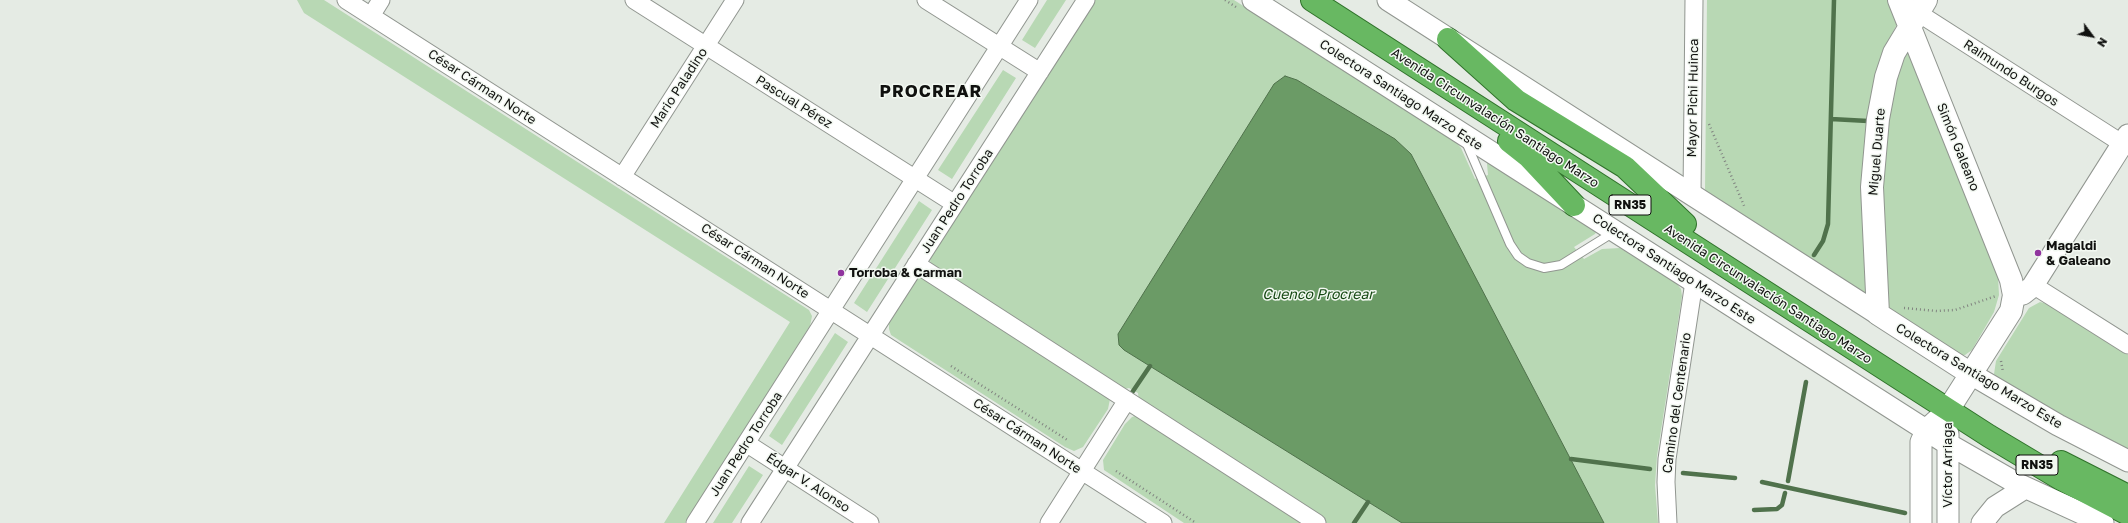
<!DOCTYPE html>
<meta charset="utf-8">
<style>
body{margin:0}
#map{position:relative;width:2128px;height:523px;overflow:hidden;background:#e5ebe4;font-family:"Golos Text",sans-serif}
canvas{display:block}
.north{position:absolute;left:2072px;top:16px;width:40px;height:40px;-webkit-text-stroke:3px #f2f8f1;paint-order:stroke;rotate:122deg;font-size:11px;font-weight:700;line-height:16px;text-align:center;color:#10110f}
.north::after{content:'';display:block;margin:auto;width:14px;height:18px;background:#10110f;clip-path:polygon(50% 0,100% 100%,50% 72%,0 100%)}
</style>
<div id="map">
<canvas width="2128" height="523"></canvas>
<div class="north">N</div>
</div>
<script>
const context = document.querySelector('canvas').getContext('2d');
context.lineJoin = 'round';
function paint(path, color) {
  context.fillStyle = color;
  context.fill(path, 'evenodd');
}
function toPath(rows) {
  const path = new Path2D();
  for (const r of rows) {
    path.moveTo(r[0], r[1]);
    for (let i = 2; i < r.length; i += 2) path.lineTo(r[i], r[i + 1]);
  }
  return path;
}
function stroke(path, color, width, dash) {
  context.strokeStyle = color;
  context.lineWidth = width;
  context.lineCap = dash ? 'butt' : 'round';
  context.setLineDash(dash || []);
  context.stroke(path);
}
function write(font, color, halo, rows, align = 'center') {
  context.font = font + ' "Golos Text",sans-serif';
  context.lineWidth = 3;
  context.setLineDash([]);
  context.textBaseline = 'middle';
  context.strokeStyle = halo;
  context.fillStyle = color;
  for (const [text, x, y, turn = 0] of rows) {
    context.save();
    context.translate(x, y);
    context.rotate((+turn || 0) * Math.PI / 180);
    context.textAlign = isNaN(turn) ? turn : align;
    if (halo) context.strokeText(text, 0, 0);
    context.fillText(text, 0, 0);
    context.restore();
  }
}
paint(toPath([
 [297,0,324,0,809,310,812,316,810,326,685,523,664,523,790,322,304,13],
 [1047,0,1066,0,1035,48,1022,40],
 [1095,0,1234,0,1455,141,1461,148,1475,179,1488,175,1487,164,1488,162,1596,232,1595,234,1574,247,1584,259,1602,249,1620,248,1676,283,1681,289,1682,296,1657,456,1655,485,1658,523,1326,523,1139,402,1138,393,1129,388,1120,390,931,266,930,260,932,254],
 [1707,0,1891,0,1898,22,1889,40,1867,293,1866,294,1705,192],
 [1906,51,1908,52,1998,277,1999,295,1994,312,1972,350,1965,355,1958,355,1888,309,1880,216,1892,88],
 [1003,70,1016,78,952,179,938,170],
 [919,201,932,210,867,312,854,303],
 [922,277,1110,399,1108,409,1083,447,1074,451,1065,447,891,335,889,329,889,322,916,280],
 [2040,302,2048,304,2128,355,2128,452,2094,434,1996,378,1994,374,1996,361,2029,308],
 [835,333,848,342,782,445,769,436],
 [1138,415,1308,523,1184,523,1104,470,1103,460,1125,424,1132,417],
 [749,466,763,475,732,523,713,523]
]), '#b8d8b4');
const water = toPath([
 [1285,76,1297,80,1395,139,1411,154,1604,523,1402,523,1124,350,1119,345,1118,334,1274,84,1285,76]
]);
paint(water, '#6b9b66');
stroke(water, '#50724c', 1);
stroke(toPath([
 [1831,119,1868,121],
 [1814,255,1823,241,1828,224,1834,0],
 [1129,397,1150,366],
 [1571,459,1650,469],
 [1683,473,1735,478],
 [1788,481,1806,382],
 [1762,482,1905,513],
 [1754,510,1777,509,1782,505,1785,493],
 [1354,523,1368,502]
]), '#50724c', 4.5);
const service = toPath([
 [1466,142,1510,244,1518,256,1528,263,1544,268,1561,265,1614,232]
]);
const minor = toPath([
 [346,0,1163,523],
 [634,0,955,204],
 [926,0,1040,72],
 [1909,7,2123,144],
 [371,16,381,0],
 [622,177,735,0],
 [1692,195,1694,0],
 [916,264,1317,523],
 [2033,285,2128,345],
 [746,443,870,523],
 [695,523,1029,0],
 [750,523,1086,0],
 [1049,523,1127,400],
 [1668,523,1666,482,1667,459,1694,282]
]);
const tertiary = toPath([
 [1253,0,1943,441,2018,484,2103,523],
 [1388,0,1878,314],
 [2014,295,2023,294,2032,287,2128,135],
 [1971,374,2058,425,2128,461],
 [1948,434,1948,523],
 [1921,523,1921,442,1927,429,1948,410],
 [1982,523,1995,507,2025,488]
]);
const secondary = toPath([
 [1899,0,2011,280,2014,295,2011,311,1948,410],
 [1926,0,1894,53,1886,77,1878,119,1872,187,1878,314,1971,374]
]);
const trunk = toPath([
 [1312,0,1989,436,2061,479,2128,514],
 [1448,39,1516,100,1625,167,1685,224],
 [1509,141,1528,156,1574,205],
 [2061,462,2128,496]
]);
stroke(service, '#919690', 10);
stroke(minor, '#919690', 19);
stroke(tertiary, '#919690', 23);
stroke(secondary, '#919690', 24);
stroke(trunk, '#30722b', 24);
stroke(toPath([
 [1225,0,1236,7],
 [1709,124,1745,208],
 [1904,308,1937,311,1955,310,1996,296],
 [2001,361,2003,372],
 [951,366,1069,441],
 [1116,471,1196,523]
]), '#818480', 2.5, [1, 3]);
stroke(service, '#fff', 8);
stroke(minor, '#fff', 17);
stroke(tertiary, '#fff', 21);
stroke(secondary, '#fff', 22);
stroke(trunk, '#68b862', 22);
for (const [x, y, r, color] of [
 [2038,253,4,"#90349e"],
 [841,273,4,"#90349e"]
]) {
  const dot = new Path2D();
  dot.arc(x, y, r, 0, 2 * Math.PI);
  context.fillStyle = color;
  context.fill(dot);
  stroke(dot, '#f2f8f1', 1.5);
}
for (const [x, y, w] of [
 [1630,205,42],
 [2037,465,42]
]) {
  const box = new Path2D();
  box.roundRect(x - w / 2, y - 10, w, 20, 3);
  context.fillStyle = '#f2f8f1';
  context.fill(box);
  stroke(box, '#10110f', 1);
}
write('bold 12px', '#10110f', null, [
 ["RN35",1630,205],
 ["RN35",2037,465]
]);
write('13px', '#10110f', '#f2f8f1', [
 ["Raimundo Burgos",2011,73,33],
 ["César Cárman Norte",482,87,33],
 ["Mario Paladino",679,88,-57],
 ["Colectora Santiago Marzo Este",1401,95,33],
 ["Mayor Pichi Huinca",1693,98,-89],
 ["Pascual Pérez",794,102,32],
 ["Avenida Circunvalación Santiago Marzo",1495,118,33],
 ["Simón Galeano",1958,147,68],
 ["Miguel Duarte",1877,152,-85],
 ["Juan Pedro Torroba",957,201,-57],
 ["César Cárman Norte",755,261,33],
 ["Colectora Santiago Marzo Este",1674,269,33],
 ["Avenida Circunvalación Santiago Marzo",1768,294,33],
 ["Colectora Santiago Marzo Este",1979,376,31],
 ["Camino del Centenario",1677,403,-82],
 ["César Cárman Norte",1027,436,33],
 ["Juan Pedro Torroba",746,444,-57],
 ["Víctor Arriaga",1948,465,-90],
 ["Édgar V. Alonso",808,483,33]
]);
write('bold 13px', '#10110f', '#f2f8f1', [
 ["Magaldi",2046,246],
 ["& Galeano",2046,261],
 ["Torroba & Carman",849,273]
], 'left');
write('italic 14px', '#144711', '#f2f8f1', [
 ["Cuenco Procrear",1318,295]
]);
context.letterSpacing = '1px';
write('bold 17px', '#10110f', '#f2f8f1', [
 ["PROCREAR",931,92]
]);
context.letterSpacing = '0px';
</script>
